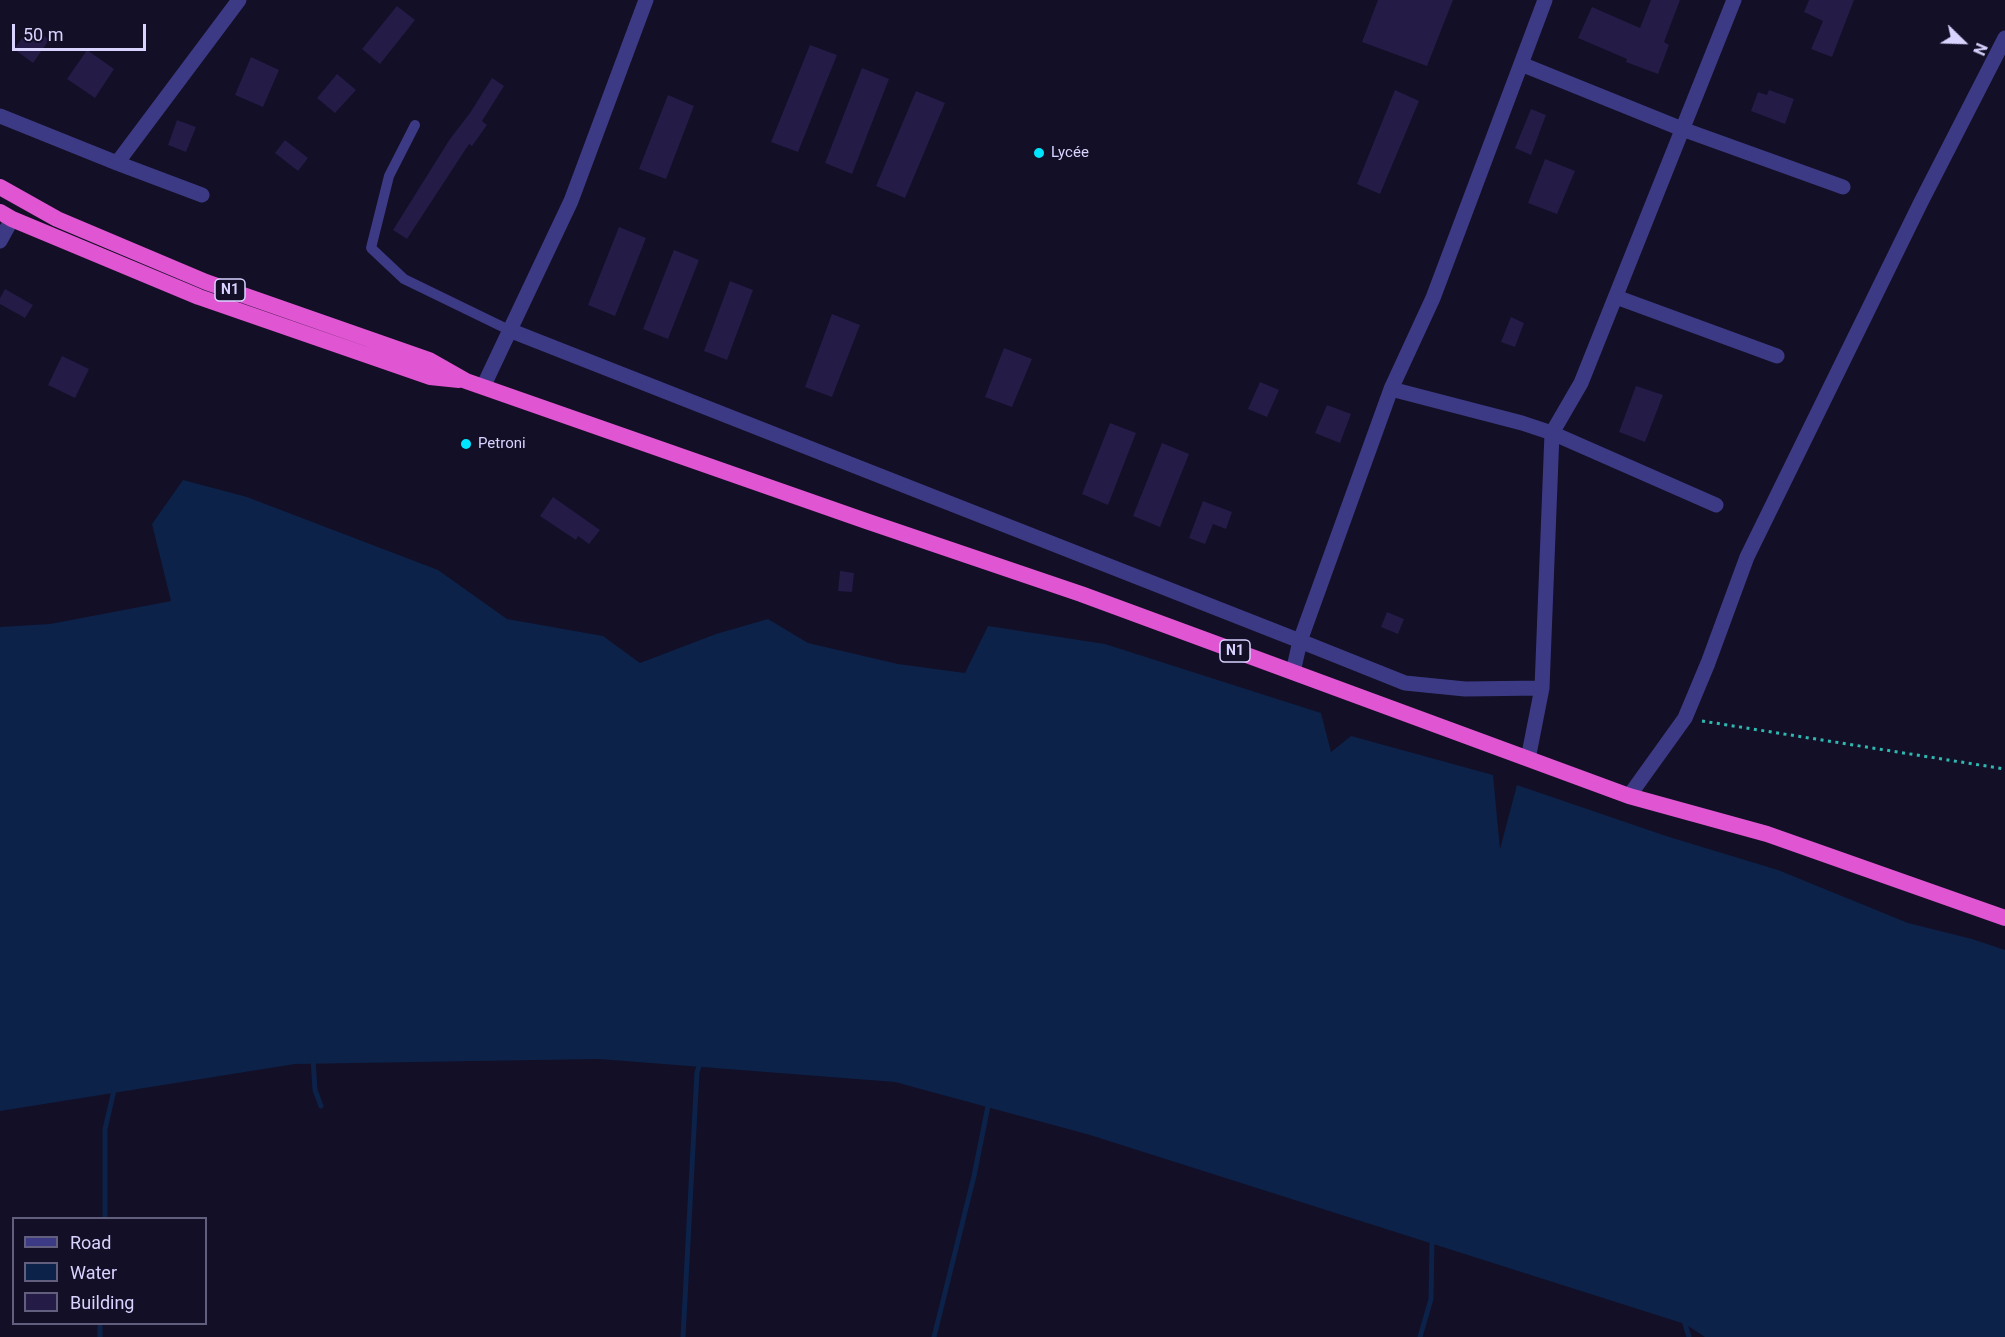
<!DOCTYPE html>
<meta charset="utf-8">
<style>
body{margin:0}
#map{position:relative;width:2005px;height:1337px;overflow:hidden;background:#130f26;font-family:Roboto,sans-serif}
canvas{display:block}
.legend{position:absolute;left:12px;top:1217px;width:195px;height:108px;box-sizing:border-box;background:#130f26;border:2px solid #625e7d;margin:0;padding:8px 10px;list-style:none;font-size:18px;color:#d9d4ff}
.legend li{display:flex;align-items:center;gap:12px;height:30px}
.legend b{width:30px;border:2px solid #625e7d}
.north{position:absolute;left:1933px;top:12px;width:60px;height:60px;-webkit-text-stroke:4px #130f26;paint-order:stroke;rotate:113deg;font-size:16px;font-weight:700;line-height:24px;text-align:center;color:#d9d4ff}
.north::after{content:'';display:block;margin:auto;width:21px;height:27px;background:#d9d4ff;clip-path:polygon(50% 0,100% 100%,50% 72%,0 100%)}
.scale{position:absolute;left:12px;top:24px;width:134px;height:27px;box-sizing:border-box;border:3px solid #d9d4ff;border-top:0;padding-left:8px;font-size:18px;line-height:21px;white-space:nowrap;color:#d9d4ff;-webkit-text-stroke:4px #130f26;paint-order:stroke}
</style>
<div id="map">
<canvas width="2005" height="1337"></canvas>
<ul class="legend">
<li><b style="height:8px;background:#3d3a85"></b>Road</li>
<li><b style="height:16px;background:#0c2248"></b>Water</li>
<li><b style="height:16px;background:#241b47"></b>Building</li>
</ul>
<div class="north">N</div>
<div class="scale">50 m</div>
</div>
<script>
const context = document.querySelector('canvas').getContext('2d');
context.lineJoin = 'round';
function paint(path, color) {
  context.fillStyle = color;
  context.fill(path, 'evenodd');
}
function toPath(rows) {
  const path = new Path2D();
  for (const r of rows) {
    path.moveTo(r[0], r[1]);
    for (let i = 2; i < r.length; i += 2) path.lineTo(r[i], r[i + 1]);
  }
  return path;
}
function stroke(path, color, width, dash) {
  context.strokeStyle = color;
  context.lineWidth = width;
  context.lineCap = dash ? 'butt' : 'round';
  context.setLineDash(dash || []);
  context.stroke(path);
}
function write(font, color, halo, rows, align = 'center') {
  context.font = font + ' Roboto,sans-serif';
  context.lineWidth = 5;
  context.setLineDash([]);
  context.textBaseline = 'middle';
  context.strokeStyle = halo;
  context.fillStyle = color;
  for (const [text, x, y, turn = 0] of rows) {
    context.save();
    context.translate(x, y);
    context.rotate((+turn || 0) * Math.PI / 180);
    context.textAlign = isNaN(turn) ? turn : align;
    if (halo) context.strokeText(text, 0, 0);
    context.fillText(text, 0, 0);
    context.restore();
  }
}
paint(toPath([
 [183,480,247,497,438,570,507,619,603,636,640,663,716,634,768,619,808,643,898,664,965,673,988,626,1105,644,1321,713,1331,752,1351,736,1493,775,1500,849,1517,785,1666,836,1778,870,1908,923,1972,939,2005,950,2005,1337,1705,1337,1685,1324,1090,1135,895,1082,599,1059,295,1064,0,1111,0,627,50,624,171,601,152,524]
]), '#0c2248');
stroke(toPath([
 [313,1058,315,1090,321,1106],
 [105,1218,105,1129,115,1086],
 [1685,1324,1689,1337],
 [100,1337,100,1324],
 [683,1337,697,1072,701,1061],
 [934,1337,974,1176,989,1101],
 [1420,1337,1431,1299,1432,1239]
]), '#0c2248', 5);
paint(toPath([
 [1378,0,1453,0,1427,66,1362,42],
 [1651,0,1680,0,1664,42,1669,45,1658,74,1626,62,1627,59,1578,38,1592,7,1640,28],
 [1809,0,1854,0,1832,57,1811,49,1823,21,1804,12],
 [397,6,415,20,380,64,362,49],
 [31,26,49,40,33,63,14,49],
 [810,45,837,55,798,152,771,142],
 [87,50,114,69,95,98,67,79],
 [251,57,279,70,263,107,235,95],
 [862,68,889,79,852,174,825,163],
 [337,74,356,90,335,113,317,98],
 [492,78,504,86,482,121,487,125,472,146,469,144,407,239,393,230,450,139,470,113],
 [1395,90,1419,101,1380,194,1357,184],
 [1769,90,1794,99,1785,124,1751,111,1758,92,1767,95],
 [916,91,945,103,905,198,876,186],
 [668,95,694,106,666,179,639,169],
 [1531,109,1546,115,1531,155,1515,148],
 [177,120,196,127,186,152,168,145],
 [285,140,308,158,298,171,275,153],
 [1545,159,1575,171,1557,214,1528,203],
 [619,227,646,238,615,316,588,305],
 [674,250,699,260,668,339,643,329],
 [730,281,753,290,727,360,704,351],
 [5,289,33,305,25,318,0,304,0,298],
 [832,314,860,325,832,397,805,387],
 [1511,317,1524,323,1515,347,1501,342],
 [1004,348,1032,359,1012,407,985,397],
 [62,356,89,369,75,398,48,385],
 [1260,382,1279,390,1267,417,1248,409],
 [1636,386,1663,395,1645,442,1619,432],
 [1327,405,1351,414,1340,443,1315,433],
 [1110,423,1136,433,1108,505,1082,494],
 [1162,443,1189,454,1160,527,1133,516],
 [553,497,600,530,589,544,578,536,576,540,540,516],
 [1203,501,1232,512,1226,529,1213,524,1205,544,1189,538],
 [840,571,854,573,852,592,838,591],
 [1387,612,1404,619,1398,634,1381,627]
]), '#241b47');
stroke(toPath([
 [1702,721,2005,769]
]), '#2fb8b0', 3, [3, 4.5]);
stroke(toPath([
 [415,125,389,176,371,248,404,279,509,330]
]), '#3d3a85', 10);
stroke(toPath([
 [1521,64,1682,129,1843,187],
 [0,116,117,163,202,195],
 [117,163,239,0],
 [0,241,12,219],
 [1616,297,1777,356],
 [509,330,1300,641,1391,389,1433,298,1545,0],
 [1391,389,1522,423,1552,433,1716,505],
 [1293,672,1300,641,1405,683,1465,689,1542,688],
 [1528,759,1542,688,1552,433,1581,383,1734,0],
 [1629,796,1685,718,1708,663,1747,557,1921,202,2005,38]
]), '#3d3a85', 15);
stroke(toPath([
 [483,387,571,201,646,0]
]), '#3d3a85', 15);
stroke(toPath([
 [0,187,57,219,206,282,429,360,466,381,866,521,1081,594,1629,796,1767,834,2005,918],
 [0,212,12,219,199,297,430,377,459,380]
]), '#e055d1', 16);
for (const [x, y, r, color] of [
 [1039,153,6,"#00e5ff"],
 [466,444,6,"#00e5ff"]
]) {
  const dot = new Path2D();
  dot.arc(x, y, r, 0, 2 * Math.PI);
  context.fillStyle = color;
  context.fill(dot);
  stroke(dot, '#130f26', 2);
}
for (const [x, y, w] of [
 [230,290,30],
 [1235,651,30]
]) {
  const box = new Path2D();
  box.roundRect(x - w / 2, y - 11, w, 22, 4.5);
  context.fillStyle = '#130f26';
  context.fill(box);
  stroke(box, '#d9d4ff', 1.5);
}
write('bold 14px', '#d9d4ff', null, [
 ["N1",230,290],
 ["N1",1235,651]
]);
write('15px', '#d9d4ff', '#130f26', [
 ["Lycée",1051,153],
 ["Petroni",478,444]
], 'left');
</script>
